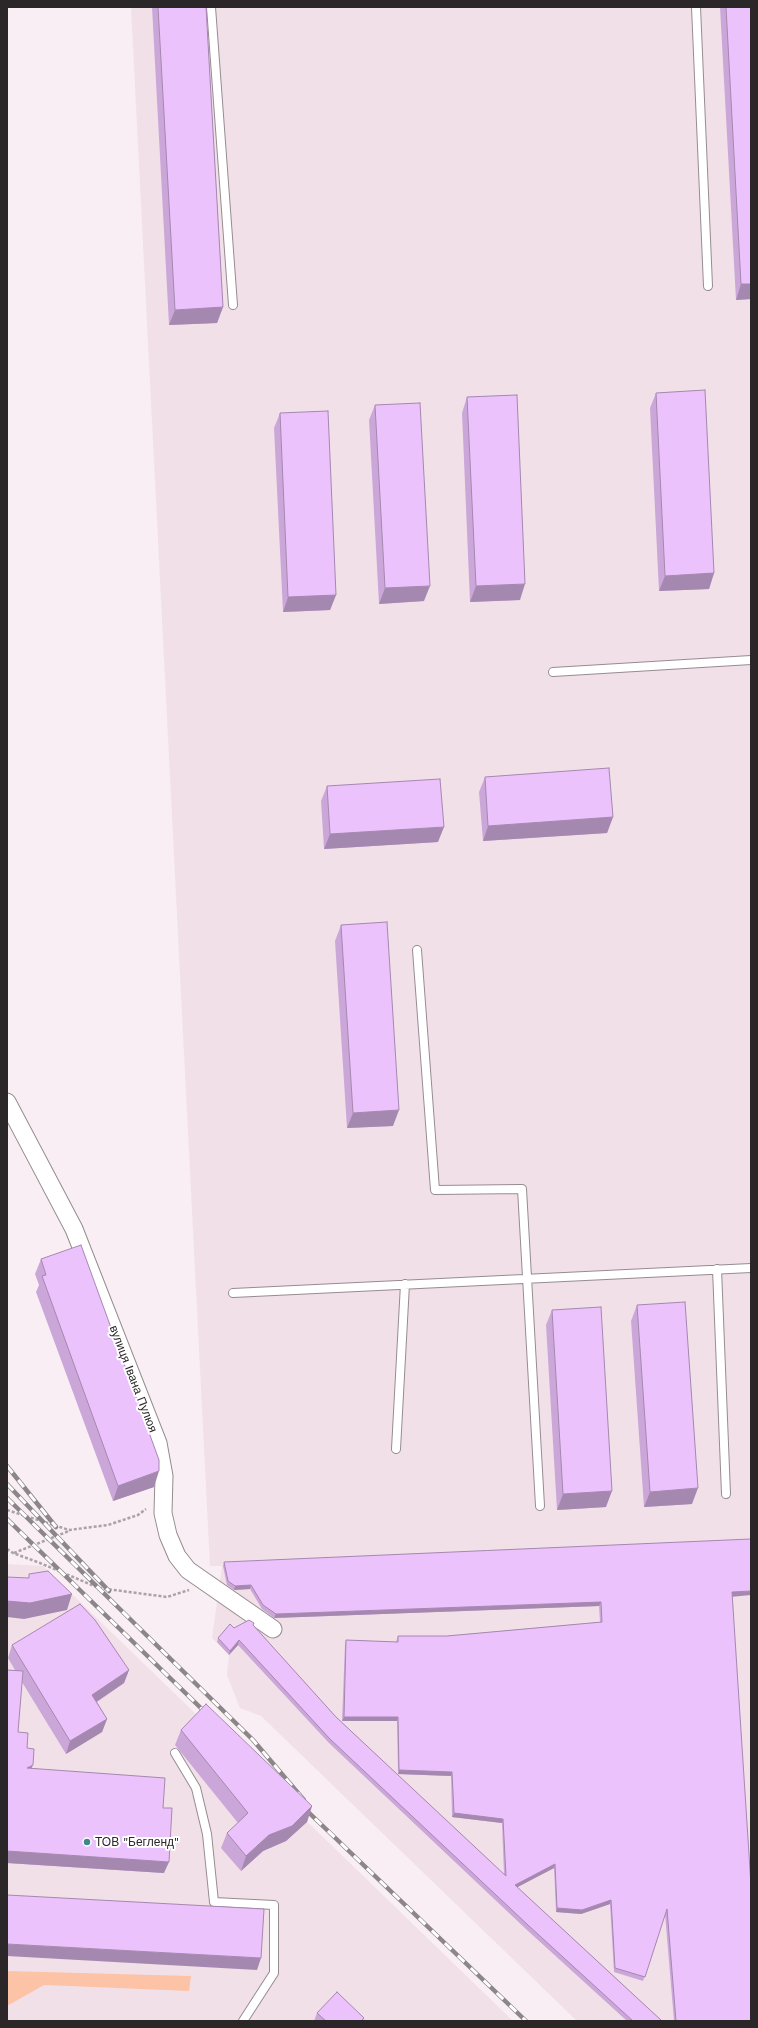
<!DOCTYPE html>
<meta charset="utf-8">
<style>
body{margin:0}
#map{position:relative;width:758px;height:2028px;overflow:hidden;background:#f8eef3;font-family:"Work Sans",sans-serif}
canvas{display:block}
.frame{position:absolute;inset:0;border:8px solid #2b2729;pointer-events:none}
</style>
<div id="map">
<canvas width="758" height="2028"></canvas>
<div class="frame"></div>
</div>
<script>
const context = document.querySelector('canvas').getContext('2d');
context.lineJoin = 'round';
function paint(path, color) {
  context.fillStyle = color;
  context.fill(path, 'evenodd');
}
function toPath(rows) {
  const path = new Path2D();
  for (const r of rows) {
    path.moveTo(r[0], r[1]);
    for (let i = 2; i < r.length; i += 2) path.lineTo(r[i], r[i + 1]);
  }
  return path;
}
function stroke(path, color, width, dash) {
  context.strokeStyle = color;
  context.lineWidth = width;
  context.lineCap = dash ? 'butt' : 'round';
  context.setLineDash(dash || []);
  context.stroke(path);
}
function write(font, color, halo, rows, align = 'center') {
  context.font = font + ' "Work Sans",sans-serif';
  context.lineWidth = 4;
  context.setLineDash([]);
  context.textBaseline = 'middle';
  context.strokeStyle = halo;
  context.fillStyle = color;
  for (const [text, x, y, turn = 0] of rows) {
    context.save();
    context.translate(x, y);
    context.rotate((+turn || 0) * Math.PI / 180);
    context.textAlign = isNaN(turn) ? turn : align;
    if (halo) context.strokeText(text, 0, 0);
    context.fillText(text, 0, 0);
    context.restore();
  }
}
paint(toPath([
 [131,7,751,7,751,2021,577,2021,261,1716,240,1708,227,1675,229,1655,212,1638,222,1566,210,1566],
 [7,1564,43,1566,513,2021,7,2021]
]), '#f2e0e9');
paint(toPath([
 [7,1971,191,1976,189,1991,44,1985,7,2006]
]), '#fdc3a6');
const lane = toPath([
 [211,7,233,305],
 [696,7,708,286],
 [553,672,751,660],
 [417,950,435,1190,522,1189,540,1506],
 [717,1269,726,1494],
 [233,1293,751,1268],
 [396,1449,405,1284],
 [175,1753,196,1788,207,1834,214,1902,274,1905,274,1973,243,2021]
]);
const street = toPath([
 [7,1102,74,1229,158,1443,164,1476,163,1513,168,1535,177,1556,188,1570,273,1629]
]);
stroke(lane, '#958c90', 10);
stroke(street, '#958c90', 19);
stroke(toPath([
 [7,1510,69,1530,108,1525,138,1515,146,1509],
 [7,1549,13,1553,40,1563,99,1588,167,1597,189,1590],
 [14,1553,69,1531]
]), '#aaa2a6', 2.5, [3, 2]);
stroke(lane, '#fff', 8);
stroke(street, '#fff', 17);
const rail = toPath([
 [7,1466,56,1527],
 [7,1484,109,1591],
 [7,1498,253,1740,304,1800],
 [7,1519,209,1716],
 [302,1806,526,2021]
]);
stroke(rail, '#8d8689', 4.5);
stroke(rail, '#fff', 3, [9]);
paint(toPath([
 [152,7,206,7,223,307,217,323,169,325],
 [720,7,751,7,751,299,736,300],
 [656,393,714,573,709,589,659,591,650,408],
 [467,397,520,600,470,602,462,413],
 [375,405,424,601,379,604,369,420],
 [280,413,336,595,330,610,283,612,274,428],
 [485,777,613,817,607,833,483,841,479,792],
 [327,786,438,842,324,849,321,801],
 [341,925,393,1126,347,1128,335,941],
 [41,1259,154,1487,113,1501,36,1292,39,1285,35,1274],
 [637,1305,692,1504,644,1507,631,1321],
 [552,1310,606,1507,557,1510,546,1325],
 [224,1562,732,1596,751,2021,674,2021,665,1914,643,1981,614,1972,610,1904,581,1914,556,1912,554,1868,517,1887,662,2021,627,2021,527,1930,329,1743,238,1645,229,1655,217,1642,218,1638,234,1628,253,1626,336,1717,504,1875,502,1823,452,1817,451,1776,398,1774,397,1721,342,1721,345,1644,346,1640,396,1642,398,1636,447,1636,600,1622,599,1606,274,1618,262,1609,250,1589,234,1590,227,1585,223,1566],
 [12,1645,129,1670,124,1683,97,1702,107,1719,102,1732,66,1754,22,1682,18,1732,27,1748,31,1769,163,1808,164,1873,7,1863,7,1670,15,1670,8,1658],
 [181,1730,312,1806,307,1822,286,1841,263,1851,241,1871,221,1848,227,1833,238,1823,175,1745],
 [317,2013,364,2018,363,2021,314,2021]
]), '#cba7d9');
paint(toPath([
 [741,284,751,284,751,299,736,300],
 [223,307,217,323,169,325,175,310],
 [714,573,709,589,659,591,665,576],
 [525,584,520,600,470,602,476,586],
 [430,586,424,601,379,604,385,588],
 [336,595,330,610,283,612,288,597],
 [613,817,607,833,483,841,488,826],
 [444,827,438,842,324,849,330,834],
 [399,1110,393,1126,347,1128,353,1113],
 [159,1471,154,1487,113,1501,118,1486],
 [698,1488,692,1504,644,1507,650,1492],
 [612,1491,606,1507,557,1510,563,1494],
 [251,1585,250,1589,234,1590,235,1586],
 [751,1591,751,1595,730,1597,732,1592],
 [72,1594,67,1610,24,1619,7,1617,7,1601],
 [601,1602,599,1606,274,1618,276,1614],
 [239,1640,238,1645,229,1655,230,1651],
 [129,1670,124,1683,87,1708,92,1695],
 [344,1717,398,1717,397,1721,342,1721],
 [107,1719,102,1732,66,1754,70,1741],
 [33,1765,28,1776,27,1768],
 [399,1770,452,1772,451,1776,398,1774],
 [312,1806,307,1822,286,1841,263,1851,241,1871,246,1856,269,1835],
 [454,1813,503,1819,502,1823,452,1817],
 [7,1851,169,1862,164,1873,7,1863],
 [555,1864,554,1868,514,1889,515,1885],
 [611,1900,610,1904,581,1914,556,1912,557,1908],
 [7,1944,261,1958,257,1970,7,1956]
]), '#a588b0');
const building = toPath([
 [158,7,206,7,223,307,175,310,158,7],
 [726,7,751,7,751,284,741,284,726,7],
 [705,390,714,573,665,576,656,393,705,390],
 [517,395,525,584,476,586,467,397,517,395],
 [420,403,430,586,385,588,375,405,420,403],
 [328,411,336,595,288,597,280,413,328,411],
 [609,768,613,817,488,826,485,777,609,768],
 [440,779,444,827,330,834,327,786,440,779],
 [387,922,399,1110,353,1113,341,925,387,922],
 [81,1245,159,1460,159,1471,118,1486,42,1276,46,1275,41,1259,81,1245],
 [685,1302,698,1488,650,1492,637,1305,685,1302],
 [601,1307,612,1491,563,1494,552,1310,601,1307],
 [751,1539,751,1591,732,1592,751,1885,751,2021,676,2021,667,1909,645,1977,615,1968,611,1900,582,1910,557,1908,555,1864,515,1885,662,2021,633,2021,529,1926,330,1739,239,1640,230,1651,218,1638,230,1624,234,1628,249,1620,254,1623,253,1625,336,1717,506,1876,503,1819,454,1813,452,1772,399,1770,398,1717,344,1717,346,1640,398,1642,398,1636,447,1636,602,1622,601,1602,276,1614,263,1605,251,1585,235,1586,228,1581,224,1562,751,1539],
 [48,1571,72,1594,30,1603,7,1601,7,1577,29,1578,29,1574,48,1571],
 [80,1604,95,1620,129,1670,92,1695,107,1719,70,1741,12,1645,80,1604],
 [7,1670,23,1671,18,1732,28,1733,27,1748,34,1749,33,1765,27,1768,165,1778,163,1808,172,1808,169,1862,7,1851,7,1670],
 [206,1704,312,1806,292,1826,269,1835,246,1856,227,1833,248,1813,181,1730,206,1704],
 [7,1895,264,1909,261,1958,7,1944,7,1895],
 [337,1992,364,2018,361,2021,326,2021,317,2013,337,1992]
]);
paint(building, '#ecc2fc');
stroke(building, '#a588b0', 1);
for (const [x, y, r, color] of [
 [87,1842,4,"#408888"]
]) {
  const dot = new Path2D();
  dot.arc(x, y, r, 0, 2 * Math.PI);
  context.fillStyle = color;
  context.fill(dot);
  stroke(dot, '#fff', 1.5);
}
write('12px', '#2b2729', '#fff', [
 ["вулиця Івана Пулюя",133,1379,69]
]);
write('12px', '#2b2729', '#fff', [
 ["ТОВ \"Бегленд\"",95,1842]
], 'left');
</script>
